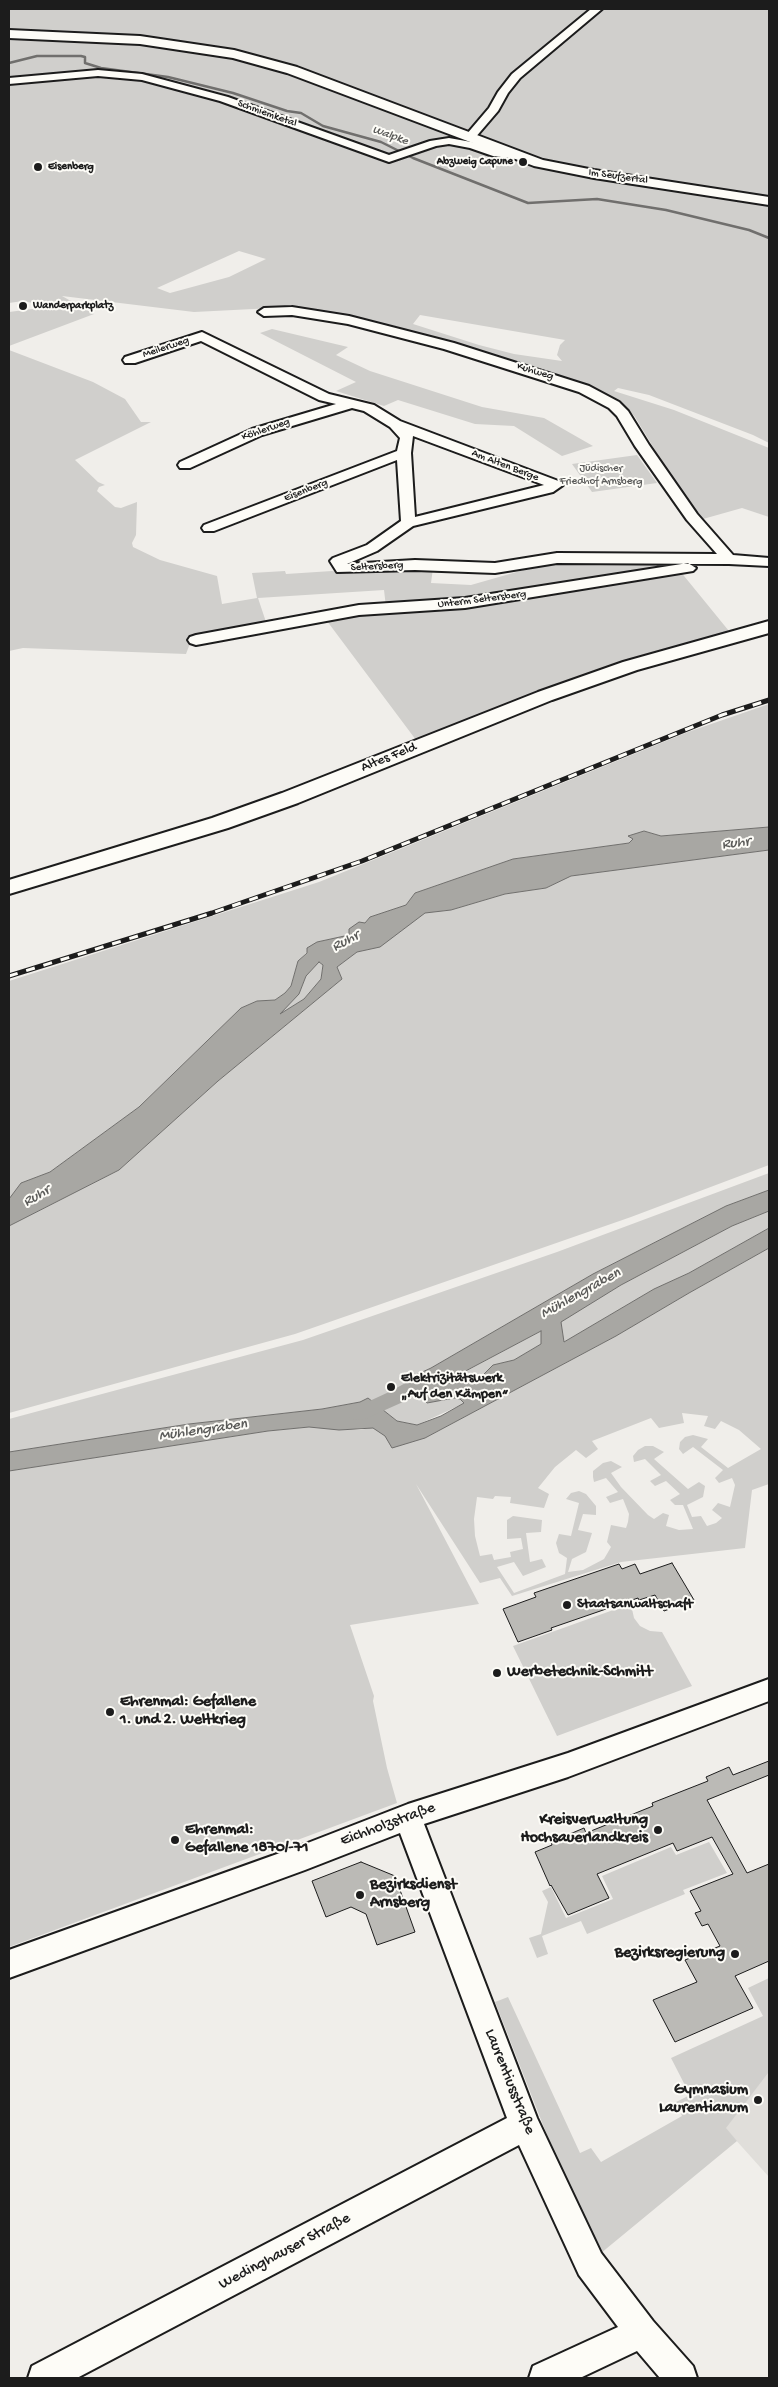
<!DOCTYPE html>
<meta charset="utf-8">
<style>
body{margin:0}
#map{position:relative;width:778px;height:2387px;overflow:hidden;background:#f0eeea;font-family:"Gochi Hand",sans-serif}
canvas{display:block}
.frame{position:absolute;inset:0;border:10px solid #1c1c1c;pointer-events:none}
</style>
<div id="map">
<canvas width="778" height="2387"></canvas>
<div class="frame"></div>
</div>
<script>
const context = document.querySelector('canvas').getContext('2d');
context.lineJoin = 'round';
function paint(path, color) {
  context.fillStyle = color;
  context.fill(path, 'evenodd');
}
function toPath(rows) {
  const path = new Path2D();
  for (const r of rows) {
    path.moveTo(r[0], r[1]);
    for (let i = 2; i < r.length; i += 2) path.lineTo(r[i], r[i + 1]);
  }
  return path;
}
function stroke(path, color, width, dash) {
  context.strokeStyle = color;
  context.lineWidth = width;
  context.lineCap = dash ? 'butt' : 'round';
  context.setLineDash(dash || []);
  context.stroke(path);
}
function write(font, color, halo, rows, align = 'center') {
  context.font = font + ' "Gochi Hand",sans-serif';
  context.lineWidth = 4;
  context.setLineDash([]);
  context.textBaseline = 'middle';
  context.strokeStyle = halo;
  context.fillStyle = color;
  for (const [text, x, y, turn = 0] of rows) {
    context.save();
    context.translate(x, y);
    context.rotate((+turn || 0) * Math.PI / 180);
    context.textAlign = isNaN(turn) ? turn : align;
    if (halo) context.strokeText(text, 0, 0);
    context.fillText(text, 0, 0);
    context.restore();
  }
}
paint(toPath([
 [769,2072,769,2177,725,2128]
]), '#e0deda');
paint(toPath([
 [9,9,769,9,769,443,753,435,649,395,618,388,614,391,674,410,769,448,769,517,742,508,703,519,673,480,635,417,624,405,608,395,570,379,391,325,293,307,194,312,62,296,94,314,9,346,9,312,40,308,33,303,23,301,9,303],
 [239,251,266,259,229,277,170,293,157,288],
 [420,315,565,340,560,345,557,355,562,361,514,354,479,345,413,324],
 [272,329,348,347,336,355,370,371,482,407,544,418,593,446,562,456,514,426,475,424,398,400,384,406,336,391,356,382,260,333],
 [9,350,93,382,125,399,141,422,151,422,75,460,98,482,105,485,99,487,97,491,115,507,121,508,137,502,136,535,132,543,133,547,160,560,217,576,222,604,257,598,252,573,285,571,286,574,332,571,348,573,433,568,431,583,471,585,527,569,528,564,554,560,730,564,697,565,477,600,386,607,384,590,258,598,267,625,192,638,186,654,23,648,9,651],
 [637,455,657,483,592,492,572,464],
 [680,571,733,636,540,692,416,740,327,621,363,615,491,604,569,589,633,581],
 [769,704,769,827,661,836,644,831,629,836,633,839,629,843,513,859,415,893,406,905,370,917,365,923,349,935,317,942,298,961,291,986,285,993,275,1000,257,1001,241,1008,139,1107,50,1172,21,1183,9,1199,9,981,319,882,688,732],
 [769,850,769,1165,631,1217,295,1334,9,1413,9,1226,119,1170,218,1081,342,979,337,967,357,952,380,946,425,912,451,910,505,894,546,888,570,876],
 [319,962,323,965,321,979,304,999,277,1016,299,994,306,976],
 [769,1173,769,1190,726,1206,593,1274,431,1368,407,1378,427,1403,454,1398,460,1399,465,1403,417,1425,397,1421,425,1438,616,1336,689,1293,769,1248,769,1484,752,1490,745,1548,621,1562,512,1596,500,1578,480,1583,416,1484,479,1604,350,1625,374,1696,373,1701,387,1768,397,1803,9,1947,9,1471,268,1431,309,1427,361,1430,397,1421,368,1398,360,1402,322,1409,189,1424,9,1452,9,1419,303,1340,557,1252],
 [682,1413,708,1416,704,1426,715,1429,721,1421,739,1430,761,1449,728,1468,701,1447,708,1439,693,1435,685,1437,680,1442,679,1449,683,1454,693,1447,723,1470,715,1478,719,1483,732,1478,735,1485,730,1507,718,1503,712,1510,722,1518,716,1523,707,1526,701,1516,692,1517,687,1505,703,1497,705,1486,699,1482,688,1489,654,1459,664,1452,653,1446,645,1446,638,1450,633,1456,634,1462,645,1459,661,1475,650,1481,655,1486,666,1481,680,1494,670,1500,675,1505,683,1505,693,1529,679,1530,666,1526,669,1515,663,1513,654,1519,648,1515,621,1487,611,1473,622,1467,611,1461,603,1463,593,1471,593,1477,594,1482,606,1478,618,1492,606,1497,610,1503,623,1499,629,1514,628,1522,626,1528,611,1525,607,1542,611,1547,604,1559,583,1570,568,1572,572,1559,586,1552,592,1533,578,1530,583,1514,596,1515,596,1506,586,1494,579,1491,571,1493,566,1499,579,1503,571,1536,559,1534,556,1543,559,1553,567,1558,565,1574,514,1593,497,1567,514,1562,523,1576,546,1567,542,1559,530,1562,526,1533,541,1532,542,1520,513,1516,507,1520,507,1539,521,1538,523,1549,510,1552,511,1557,494,1560,492,1554,480,1556,475,1536,474,1519,477,1497,493,1499,495,1496,511,1497,510,1503,544,1508,549,1494,538,1488,555,1467,576,1450,586,1458,598,1449,592,1441,651,1418,659,1428,684,1423],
 [769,1211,769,1228,689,1273,654,1289,564,1342,560,1322,621,1285,732,1226],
 [541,1331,541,1344,514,1360,493,1365,476,1382,442,1384],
 [630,1604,634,1604,632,1609,634,1618,640,1626,650,1631,662,1632,692,1686,557,1736,513,1646],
 [709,1842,727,1873,683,1890,685,1894,587,1934,581,1921,542,1936,548,1954,537,1958,529,1938,541,1934,548,1902,542,1891,551,1887,566,1918,613,1899,602,1876,671,1847,676,1855],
 [769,1978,769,2072,726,2128,737,2141,595,2258,495,2002,508,1997,580,2153,591,2148,601,2162,682,2116,676,2102,690,2095,671,2058,763,2016,748,1988]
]), '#d0cfcc');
const water = toPath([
 [769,827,769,850,571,876,546,888,505,894,451,910,425,913,380,947,357,952,337,967,342,979,218,1081,119,1170,9,1226,9,1199,21,1183,50,1172,139,1107,241,1008,257,1001,275,1000,285,993,291,986,298,961,307,953,307,948,317,942,349,935,349,929,359,922,365,923,370,917,406,905,415,893,513,859,629,843,633,839,628,836,644,831,661,836,769,827],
 [319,962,323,965,321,979,304,999,280,1014,299,994,306,976,319,962],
 [769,1190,769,1211,732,1226,621,1285,561,1322,564,1342,654,1289,689,1273,769,1228,769,1248,689,1293,616,1336,425,1438,392,1448,385,1436,373,1428,339,1430,309,1427,268,1431,9,1471,9,1452,189,1424,322,1409,360,1402,368,1398,397,1421,417,1425,441,1416,464,1403,460,1399,454,1398,427,1403,407,1379,431,1368,593,1274,726,1206,769,1190],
 [541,1331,541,1344,514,1360,493,1365,476,1382,443,1383,541,1331]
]);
paint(water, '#a8a7a3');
stroke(water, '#706f6d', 1);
stroke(toPath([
 [9,63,37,56,81,56,85,57,85,63,101,68,168,77,233,93,287,111,301,113,323,126,381,142,413,158,528,203,597,199,666,210,749,230,769,238]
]), '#706f6d', 2.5);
paint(toPath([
 [433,1368,440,1370,442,1375,440,1380,403,1402,365,1419,356,1420,349,1417,346,1412,349,1407,363,1404,389,1392,433,1368]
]), '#a8a7a3');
const building = toPath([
 [672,1563,694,1600,664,1611,655,1595,639,1600,638,1598,551,1628,552,1630,518,1642,503,1609,536,1597,534,1593,619,1564,622,1569,635,1564,640,1574,672,1563],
 [769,1761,769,1775,707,1800,747,1873,769,1864,769,1961,735,1976,753,2008,675,2042,653,2000,697,1982,685,1960,720,1946,708,1924,702,1926,695,1913,701,1911,690,1891,733,1874,712,1837,677,1851,673,1843,597,1874,609,1898,568,1915,551,1885,550,1886,535,1852,552,1845,551,1842,584,1828,586,1833,653,1806,652,1803,708,1781,706,1777,729,1767,733,1775,769,1761],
 [361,1862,395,1876,415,1932,377,1945,366,1914,351,1907,326,1917,312,1881,361,1862]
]);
paint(building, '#bbbab6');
stroke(building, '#1c1c1c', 1);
const minor = toPath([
 [591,9,602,9,520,78,508,93,498,111,474,139,466,139,466,135,489,108,498,92,512,74,591,9],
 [98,70,142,74,228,97,389,155,430,141,449,138,477,143,495,150,518,153,524,156,518,159,493,156,470,148,449,144,436,146,389,162,220,101,142,80,98,76,9,84,9,78,98,70],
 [292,307,349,316,454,343,589,386,619,402,628,411,649,445,697,514,733,555,769,558,769,566,729,564,557,563,495,573,415,570,337,572,330,561,333,558,367,545,401,521,397,460,214,531,204,531,202,528,204,525,397,451,400,438,390,427,364,411,352,408,262,435,190,468,180,468,178,465,180,462,252,429,336,404,319,400,201,341,135,363,125,363,123,360,125,357,202,332,329,394,374,405,400,421,561,482,563,485,553,492,413,526,377,551,347,564,415,560,495,563,557,553,717,554,687,520,635,446,617,416,609,408,579,392,444,349,348,324,292,315,264,316,258,312,264,308,292,307],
 [413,436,544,485,415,517,411,453,413,436],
 [688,563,696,568,693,571,465,608,359,615,196,645,190,643,188,640,190,637,196,635,359,605,465,598,688,563],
 [769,1679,769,1701,568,1777,424,1824,537,2118,601,2253,653,2321,693,2366,697,2378,660,2378,637,2351,580,2378,529,2378,533,2366,618,2327,579,2275,519,2145,77,2378,28,2378,32,2366,507,2118,400,1833,305,1870,9,1978,9,1950,305,1844,408,1804,568,1753,769,1679]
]);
const major = toPath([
 [9,30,140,36,234,50,297,67,543,160,594,170,769,197,769,205,594,178,534,166,287,73,233,58,140,44,9,38,9,30],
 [769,621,769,633,637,670,552,700,298,803,228,828,9,894,9,880,212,818,282,793,538,692,623,662,769,621]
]);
stroke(minor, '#1c1c1c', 4);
stroke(major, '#1c1c1c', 4);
paint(minor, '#fdfcf7');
paint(major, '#fdfcf7');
const rail = toPath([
 [9,976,212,913,362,861,722,715,769,700]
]);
stroke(rail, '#1c1c1c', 5);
stroke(rail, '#fdfcf7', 3, [9]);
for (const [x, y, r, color] of [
 [523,162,5,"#1c1c1c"],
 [38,167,5,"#1c1c1c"],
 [23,306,5,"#1c1c1c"],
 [391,1387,5,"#1c1c1c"],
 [567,1605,5,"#1c1c1c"],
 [497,1673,5,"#1c1c1c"],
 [110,1712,5,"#1c1c1c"],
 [658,1830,5,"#1c1c1c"],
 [175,1840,5,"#1c1c1c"],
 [360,1895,5,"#1c1c1c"],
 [735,1954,5,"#1c1c1c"],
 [758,2100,5,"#1c1c1c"]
]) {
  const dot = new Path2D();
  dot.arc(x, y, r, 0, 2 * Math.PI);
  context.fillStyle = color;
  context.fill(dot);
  stroke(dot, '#fdfcf7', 2);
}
write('11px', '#1c1c1c', '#fdfcf7', [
 ["Schmiemketal",267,114,20],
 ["Im Seufzertal",618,177,8],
 ["Meilerweg",166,348,-18],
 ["Kuhweg",535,372,17],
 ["Köhlerweg",266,430,-19],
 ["Am Alten Berge",505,466,21],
 ["Eisenberg",306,491,-21],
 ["Seltersberg",377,567,-3],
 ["Unterm Seltersberg",482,600,-7]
]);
write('bold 11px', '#1c1c1c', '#fdfcf7', [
 ["Abzweig Capune",513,162,"right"],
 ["Eisenberg",48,167],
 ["Wanderparkplatz",33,306]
], 'left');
write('11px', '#5b5b5a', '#fdfcf7', [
 ["Jüdischer",601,469],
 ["Friedhof Arnsberg",601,482]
]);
write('italic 12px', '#5b5b59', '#fdfcf7', [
 ["Walpke",390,136,20]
]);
write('14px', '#1c1c1c', '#fdfcf7', [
 ["Altes Feld",389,758,-22]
]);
write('bold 14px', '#1c1c1c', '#fdfcf7', [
 ["Elektrizitätswerk",401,1379],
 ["„Auf den Kämpen“",401,1395],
 ["Staatsanwaltschaft",577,1605]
], 'left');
write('italic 15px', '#5b5b59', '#fdfcf7', [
 ["Ruhr",736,844,-7],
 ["Ruhr",346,942,-28],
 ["Ruhr",37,1197,-30],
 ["Mühlengraben",581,1294,-29],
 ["Mühlengraben",203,1431,-8]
]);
write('bold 16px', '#1c1c1c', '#fdfcf7', [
 ["Werbetechnik-Schmitt",507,1673],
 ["Ehrenmal: Gefallene",120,1703],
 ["1. und 2. Weltkrieg",120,1721],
 ["Kreisverwaltung",648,1821,"right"],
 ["Hochsauerlandkreis",648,1839,"right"],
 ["Ehrenmal:",185,1831],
 ["Gefallene 1870/-71",185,1849],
 ["Bezirksdienst",370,1886],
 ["Arnsberg",370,1904],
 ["Bezirksregierung",725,1954,"right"],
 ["Gymnasium",748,2091,"right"],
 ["Laurentianum",748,2109,"right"]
], 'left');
write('16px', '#1c1c1c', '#fdfcf7', [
 ["Eichholzstraße",388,1825,-20],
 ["Laurentiusstraße",509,2082,68],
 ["Wedinghauser Straße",285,2252,-28]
]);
</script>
